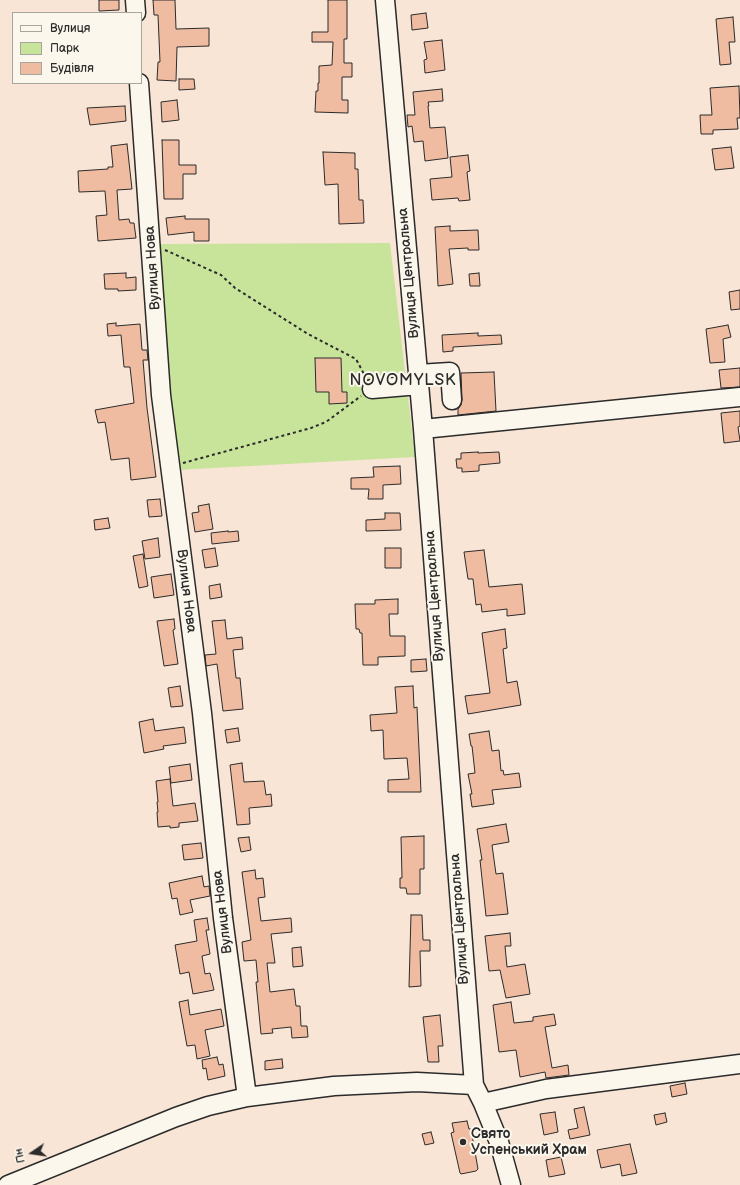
<!DOCTYPE html>
<meta charset="utf-8">
<style>
body{margin:0}
#map{position:relative;width:740px;height:1185px;overflow:hidden;background:#f8e5d6;font-family:"Balsamiq Sans",sans-serif}
canvas{display:block}
.legend{position:absolute;left:12px;top:12px;width:130px;height:72px;box-sizing:border-box;background:#fbf7ec;border:1px solid #a8a59f;margin:0;padding:5px 7px;list-style:none;font-size:12px;color:#2b2b2b}
.legend li{display:flex;align-items:center;gap:8px;height:20px}
.legend b{width:20px;border:1px solid #a8a59f}
.north{position:absolute;left:12px;top:1133px;width:40px;height:40px;-webkit-text-stroke:3px #fbf7ec;paint-order:stroke;rotate:257deg;font-size:11px;font-weight:700;line-height:16px;text-align:center;color:#2b2b2b}
.north::after{content:'';display:block;margin:auto;width:14px;height:18px;background:#2b2b2b;clip-path:polygon(50% 0,100% 100%,50% 72%,0 100%)}
</style>
<div id="map">
<canvas width="740" height="1185"></canvas>
<ul class="legend">
<li><b style="height:5px;background:#fbf7ec"></b>Вулиця</li>
<li><b style="height:11px;background:#c8e49b"></b>Парк</li>
<li><b style="height:11px;background:#f0bca1"></b>Будівля</li>
</ul>
<div class="north">Пн</div>
</div>
<script>
const context = document.querySelector('canvas').getContext('2d');
context.lineJoin = 'round';
function paint(path, color) {
  context.fillStyle = color;
  context.fill(path, 'evenodd');
}
function toPath(rows) {
  const path = new Path2D();
  for (const r of rows) {
    path.moveTo(r[0], r[1]);
    for (let i = 2; i < r.length; i += 2) path.lineTo(r[i], r[i + 1]);
  }
  return path;
}
function stroke(path, color, width, dash) {
  context.strokeStyle = color;
  context.lineWidth = width;
  context.lineCap = dash ? 'butt' : 'round';
  context.setLineDash(dash || []);
  context.stroke(path);
}
function write(font, color, halo, rows, align = 'center') {
  context.font = font + ' "Balsamiq Sans",sans-serif';
  context.lineWidth = 4;
  context.setLineDash([]);
  context.textBaseline = 'middle';
  context.strokeStyle = halo;
  context.fillStyle = color;
  for (const [text, x, y, turn = 0] of rows) {
    context.save();
    context.translate(x, y);
    context.rotate((+turn || 0) * Math.PI / 180);
    context.textAlign = isNaN(turn) ? turn : align;
    if (halo) context.strokeText(text, 0, 0);
    context.fillText(text, 0, 0);
    context.restore();
  }
}
paint(toPath([
 [390,243,415,457,177,470,168,400,160,244]
]), '#c8e49b');
const building = toPath([
 [99,0,119,0,119,10,99,11,99,0],
 [153,0,175,0,176,29,209,28,209,46,177,47,176,81,157,80,158,62,160,62,158,15,154,15,153,0],
 [328,0,347,0,347,39,344,39,344,63,352,63,352,77,342,77,342,100,348,100,348,113,315,112,316,91,318,91,318,83,319,83,319,66,332,65,333,42,312,42,312,32,328,32,328,0],
 [426,13,428,28,412,30,411,15,426,13],
 [733,17,735,42,729,42,731,64,720,65,716,19,733,17],
 [442,40,445,70,425,73,424,60,427,59,424,42,442,40],
 [179,79,194,79,195,89,179,90,179,79],
 [739,86,740,118,737,118,738,129,713,130,713,134,701,134,700,115,712,115,710,88,739,86],
 [442,89,443,101,428,102,429,106,428,106,430,128,445,127,448,158,425,161,423,141,414,142,412,126,408,127,407,115,415,115,413,92,442,89],
 [177,100,179,120,162,122,161,102,177,100],
 [125,106,126,121,90,125,87,108,125,106],
 [162,140,179,140,179,165,196,165,196,174,183,174,183,199,164,199,162,140],
 [127,144,132,189,117,190,119,220,129,219,130,223,134,223,136,238,98,241,96,216,107,215,105,191,79,192,78,171,108,169,108,167,113,167,111,146,127,144],
 [731,147,734,168,715,170,712,149,731,147],
 [323,152,355,153,355,169,358,169,359,200,363,200,364,223,339,224,338,184,325,185,323,152],
 [468,155,470,171,467,172,470,200,459,201,458,198,432,200,430,179,452,177,450,157,468,155],
 [185,216,185,219,209,219,209,241,194,241,194,232,168,235,166,218,185,216],
 [450,226,450,231,478,230,479,250,468,250,468,248,449,249,453,284,438,286,435,227,450,226],
 [126,273,126,278,136,277,136,290,118,291,118,289,105,289,104,274,126,273],
 [479,273,480,286,470,286,469,274,479,273],
 [740,290,740,309,731,310,729,292,740,290],
 [116,323,116,326,140,324,142,350,147,350,148,360,143,360,147,408,156,477,131,480,129,458,111,460,105,422,98,423,95,410,134,403,130,367,124,367,121,335,108,336,107,324,116,323],
 [728,325,731,337,723,339,725,362,710,363,706,329,728,325],
 [478,333,478,336,501,335,502,344,453,347,453,351,443,352,442,335,478,333],
 [315,358,341,358,342,392,347,392,347,403,329,404,329,392,316,392,315,358],
 [740,368,740,387,721,388,719,370,740,368],
 [494,372,496,411,458,415,458,409,461,405,462,400,461,373,494,372],
 [740,411,740,426,738,427,740,441,724,443,721,413,740,411],
 [478,452,478,453,499,452,500,463,479,465,479,471,462,472,462,468,457,468,456,459,461,459,461,453,478,452],
 [400,466,401,484,383,485,383,499,368,499,369,489,351,489,351,478,374,477,373,467,400,466],
 [160,499,162,516,149,517,147,500,160,499],
 [209,504,213,529,195,532,192,513,199,512,198,506,209,504],
 [385,513,400,513,401,530,366,531,366,520,385,519,385,513],
 [108,518,110,528,95,530,94,520,108,518],
 [228,531,228,532,238,531,239,541,212,544,211,533,228,531],
 [158,538,160,557,145,559,142,541,158,538],
 [215,548,218,566,205,568,202,550,215,548],
 [385,548,401,548,401,568,385,568,385,548],
 [484,550,489,587,522,584,525,614,507,616,507,609,482,612,481,604,476,605,473,579,468,579,464,552,484,550],
 [143,554,148,586,139,588,133,556,143,554],
 [171,574,174,595,154,598,151,577,171,574],
 [220,584,222,597,210,599,209,586,220,584],
 [398,599,398,614,389,614,390,636,405,636,405,656,378,657,378,665,363,665,362,633,360,633,359,629,356,629,355,604,375,604,375,600,398,599],
 [174,619,175,629,173,630,178,664,164,666,157,621,174,619],
 [225,620,227,639,242,637,243,649,233,650,236,678,240,678,243,709,223,711,217,664,206,666,205,655,216,654,212,621,225,620],
 [505,629,507,648,503,649,507,683,517,681,521,705,468,714,465,696,490,693,482,633,505,629],
 [426,659,427,671,411,672,411,660,426,659],
 [180,686,183,706,171,707,168,688,180,686],
 [413,686,414,708,417,707,421,792,388,792,388,780,409,779,407,758,384,759,383,730,371,731,370,715,397,713,395,687,413,686],
 [153,719,155,731,184,727,186,743,163,746,164,749,144,753,139,722,153,719],
 [238,728,240,741,227,743,225,730,238,728],
 [489,731,492,751,499,750,501,771,503,770,504,775,519,773,521,787,492,790,494,804,472,807,470,794,472,794,468,774,475,773,472,746,471,746,469,734,489,731],
 [242,763,244,782,264,781,266,795,271,794,272,806,249,808,250,824,237,825,230,765,242,763],
 [190,764,192,780,171,783,169,767,190,764],
 [170,779,173,806,195,803,198,821,179,823,179,827,170,828,170,826,158,827,157,812,158,812,157,802,158,802,156,781,170,779],
 [506,824,509,842,492,845,496,874,503,873,508,914,486,916,480,860,482,860,477,829,506,824],
 [424,836,424,869,420,869,420,894,407,894,406,888,400,888,400,878,402,878,401,837,424,836],
 [249,837,251,850,241,852,238,838,249,837],
 [201,843,203,858,184,860,182,845,201,843],
 [255,870,256,879,263,878,265,897,258,898,261,921,291,918,292,932,271,934,275,963,267,963,270,992,294,989,296,1006,300,1006,301,1026,307,1026,308,1037,292,1038,291,1027,272,1029,273,1033,261,1034,256,982,258,982,256,960,244,961,242,942,251,940,242,872,255,870],
 [202,876,204,887,209,886,210,896,190,900,193,912,180,915,177,898,172,899,169,883,202,876],
 [411,915,422,915,423,940,430,940,430,951,420,951,421,986,409,987,411,915],
 [207,918,209,930,206,930,210,954,202,956,205,974,210,973,214,990,193,994,189,972,180,974,175,945,197,941,194,920,207,918],
 [510,933,511,946,505,946,507,967,525,964,530,994,506,998,500,970,489,971,485,936,510,933],
 [301,947,303,966,293,967,292,948,301,947],
 [188,1000,190,1015,221,1009,224,1026,205,1030,210,1056,197,1059,195,1045,187,1046,179,1002,188,1000],
 [511,1002,514,1023,533,1021,533,1017,554,1014,556,1025,545,1027,552,1068,568,1065,569,1075,546,1078,545,1072,520,1077,516,1050,499,1052,493,1005,511,1002],
 [440,1015,443,1046,438,1046,439,1062,428,1062,423,1017,440,1015],
 [217,1057,219,1065,223,1064,225,1076,208,1080,206,1068,203,1069,202,1060,217,1057],
 [282,1059,283,1068,265,1070,265,1061,282,1059],
 [685,1083,687,1094,672,1097,670,1086,685,1083],
 [584,1107,590,1135,570,1139,568,1130,578,1128,574,1109,584,1107],
 [555,1112,558,1132,544,1135,540,1114,555,1112],
 [665,1113,667,1122,656,1125,654,1115,665,1113],
 [467,1121,469,1129,471,1129,478,1169,476,1171,461,1174,460,1173,451,1133,454,1132,452,1123,467,1121],
 [431,1132,434,1143,425,1145,422,1134,431,1132],
 [630,1144,637,1173,622,1176,620,1164,601,1168,597,1150,630,1144],
 [561,1157,565,1174,549,1177,546,1160,561,1157]
]);
paint(building, '#f0bca1');
stroke(building, '#2b2b2b', 1);
const minor = toPath([
 [135,0,136,13],
 [385,0,423,429,474,1085,483,1103,499,1142,511,1185],
 [139,83,161,395,202,713,223,918,247,1097],
 [418,374,450,372,452,400],
 [372,389,419,385],
 [423,429,740,397],
 [483,1103,546,1089,740,1064],
 [8,1185,176,1117,208,1106,247,1097,334,1086,417,1082,474,1085]
]);
stroke(minor, '#2b2b2b', 21);
stroke(toPath([
 [165,250,221,275,235,288,308,334,356,359,365,376],
 [183,463,311,428,326,422,361,396]
]), '#2b2b2b', 2, [3, 3]);
stroke(minor, '#fbf7ec', 18);
for (const [x, y, r, color] of [
 [463,1142,4,"#2b2b2b"]
]) {
  const dot = new Path2D();
  dot.arc(x, y, r, 0, 2 * Math.PI);
  context.fillStyle = color;
  context.fill(dot);
  stroke(dot, '#fbf7ec', 1.5);
}
write('14px', '#2b2b2b', '#fbf7ec', [
 ["Вулиця Нова",153,268,-94],
 ["Вулиця Центральна",409,273,-95],
 ["Вулиця Нова",186,591,83],
 ["Вулиця Центральна",435,596,-94],
 ["Вулиця Нова",223,912,-97],
 ["Вулиця Центральна",460,919,-94]
]);
write('bold 14px', '#2b2b2b', '#fbf7ec', [
 ["Свято",471,1134],
 ["Успенський Храм",471,1150]
], 'left');
context.letterSpacing = '1px';
write('16px', '#2b2b2b', '#fbf7ec', [
 ["NOVOMYLSK",403,381]
]);
context.letterSpacing = '0px';
</script>
